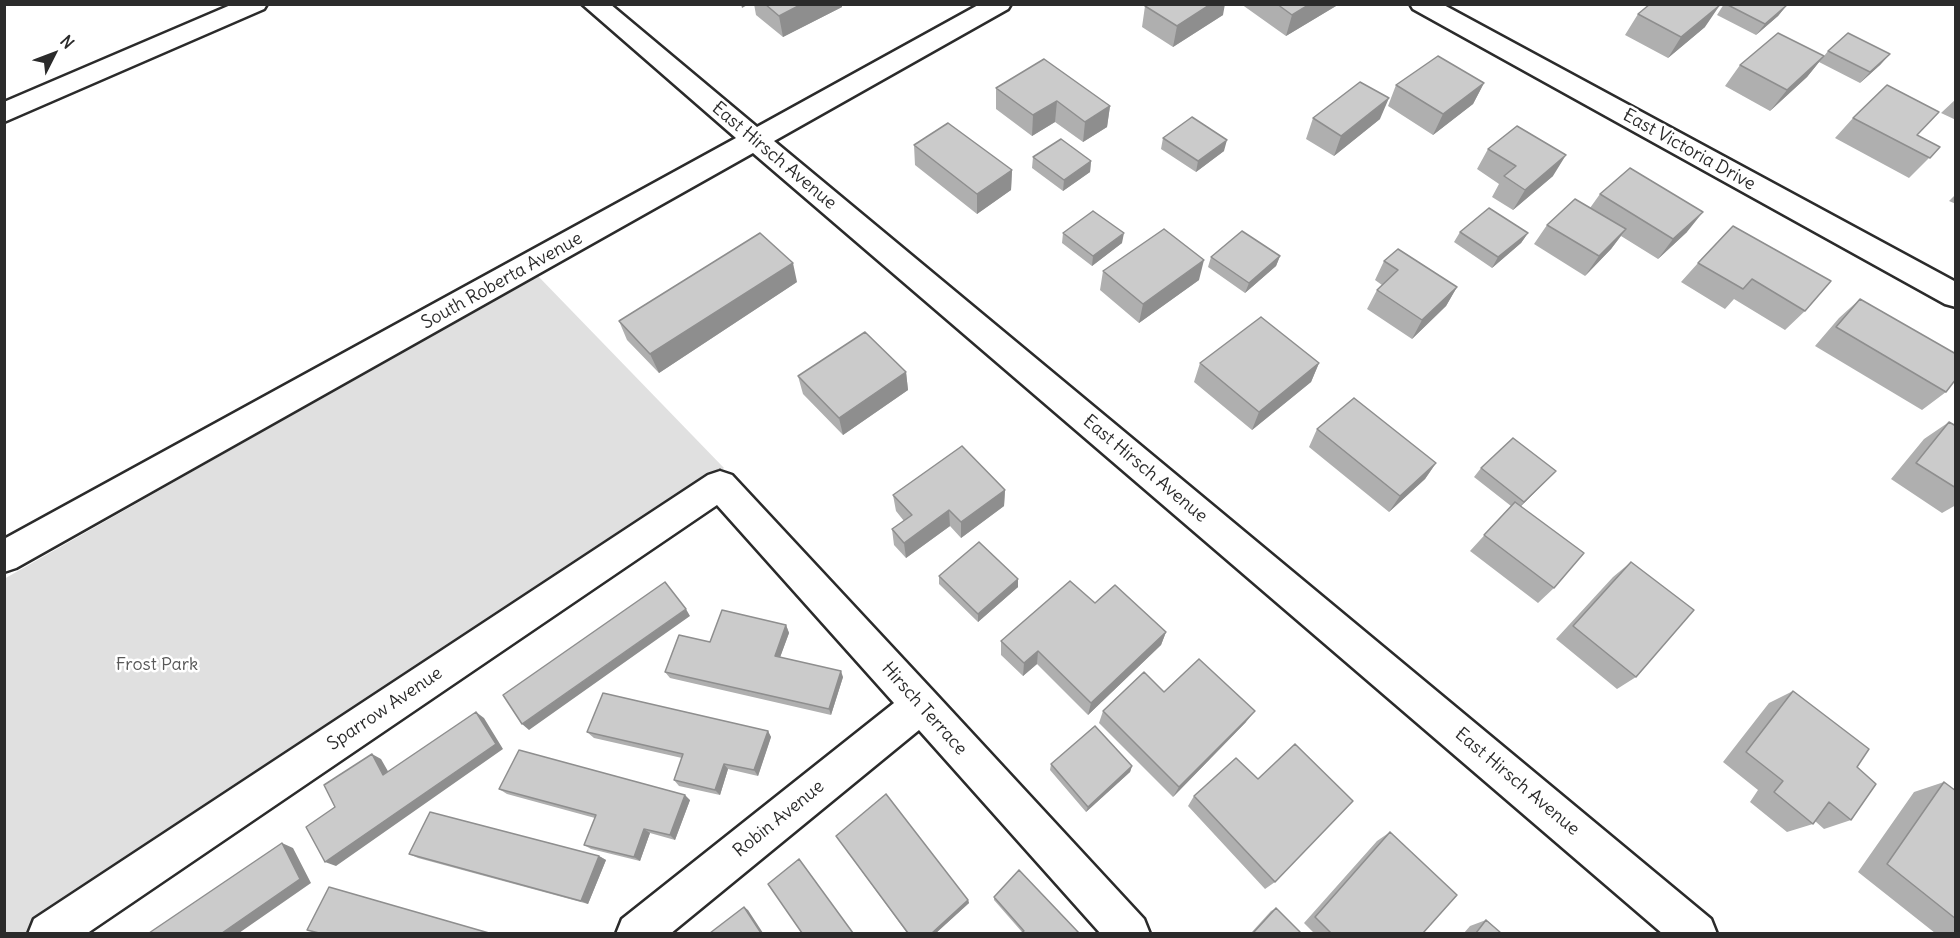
<!DOCTYPE html>
<style>
body{margin:0}
#map{position:relative;width:1960px;height:938px;overflow:hidden;background:#fff;font-family:Delius,sans-serif}
canvas{display:block}
.frame{position:absolute;inset:0;border:6px solid #2b2b2b;pointer-events:none}
.north{position:absolute;left:24px;top:24px;width:60px;height:60px;-webkit-text-stroke:4px #fff;paint-order:stroke;rotate:48deg;font-size:16px;font-weight:700;line-height:24px;text-align:center;color:#2b2b2b}
.north::after{content:'';display:block;margin:auto;width:21px;height:27px;background:#2b2b2b;clip-path:polygon(50% 0,100% 100%,50% 72%,0 100%)}
</style>
<div id="map">
<canvas width="1960" height="938"></canvas>
<div class="frame"></div>
<div class="north">N</div>
</div>
<script>
const context = document.querySelector('canvas').getContext('2d');
context.lineJoin = 'round';
function paint(path, color) {
  context.fillStyle = color;
  context.fill(path, 'evenodd');
}
function toPath(rows) {
  const path = new Path2D();
  for (const r of rows) {
    path.moveTo(r[0], r[1]);
    for (let i = 2; i < r.length; i += 2) path.lineTo(r[i], r[i + 1]);
  }
  return path;
}
function stroke(path, color, width, dash) {
  context.strokeStyle = color;
  context.lineWidth = width;
  context.lineCap = dash ? 'butt' : 'round';
  context.setLineDash(dash || []);
  context.stroke(path);
}
function write(font, color, halo, rows, align = 'center') {
  context.font = font + ' Delius,sans-serif';
  context.lineWidth = 5;
  context.setLineDash([]);
  context.textBaseline = 'middle';
  context.strokeStyle = halo;
  context.fillStyle = color;
  for (const [text, x, y, turn = 0] of rows) {
    context.save();
    context.translate(x, y);
    context.rotate((+turn || 0) * Math.PI / 180);
    context.textAlign = isNaN(turn) ? turn : align;
    if (halo) context.strokeText(text, 0, 0);
    context.fillText(text, 0, 0);
    context.restore();
  }
}
paint(toPath([
 [537,275,724,468,26,933,5,933,4,579]
]), '#e0e0e0');
const minor = toPath([
 [233,4,267,4,264,9,4,122,4,102,233,4],
 [582,4,610,4,757,127,980,4,1011,4,1008,9,774,141,1711,919,1717,934,1663,934,753,153,16,568,4,572,4,539,736,138,582,4],
 [1410,4,1442,4,1956,282,1956,307,1945,304,1413,9,1410,4],
 [720,471,732,475,934,692,1144,919,1150,934,1101,934,919,730,670,934,616,934,622,919,894,703,717,505,86,934,28,934,34,919,708,475,720,471]
]);
stroke(minor, '#2b2b2b', 5);
paint(minor, '#fff');
paint(toPath([
 [754,4,842,4,842,7,783,37,756,15],
 [1241,4,1336,4,1336,6,1286,36],
 [1724,4,1786,4,1787,5,1778,16,1756,35,1717,15],
 [1145,6,1223,15,1173,47,1142,27],
 [1638,14,1705,27,1668,58,1625,35],
 [1828,51,1890,54,1880,65,1860,83,1819,62,1807,77,1770,111,1725,86,1740,65,1824,56],
 [1484,83,1473,104,1433,135,1388,106,1396,85],
 [996,88,1110,106,1107,127,1083,142,1055,122,1032,136,996,109],
 [1956,99,1956,120,1941,113],
 [1313,118,1380,119,1334,156,1306,139],
 [1853,118,1917,135,1940,147,1909,178,1835,138],
 [1163,138,1224,151,1196,172,1161,149],
 [914,145,1012,170,1011,190,977,214,915,165],
 [1488,149,1553,176,1513,210,1492,197,1499,184,1477,169],
 [1033,157,1091,161,1090,172,1063,191,1032,168],
 [1600,194,1687,232,1658,259,1621,236,1611,249,1585,276,1534,244,1547,225,1590,208],
 [1956,194,1956,204,1949,201],
 [1733,226,1805,311,1785,330,1734,299,1725,309,1681,282,1698,263],
 [1460,232,1528,233,1521,243,1492,268,1454,242],
 [1063,233,1122,243,1092,266,1062,243],
 [1280,256,1276,266,1245,293,1208,267,1211,257],
 [1384,261,1457,287,1446,306,1412,339,1367,309,1377,290,1382,285,1375,280],
 [1103,271,1199,280,1139,323,1100,290],
 [797,282,659,373,627,340,619,321],
 [1860,299,1946,392,1922,410,1815,346,1839,318],
 [1200,363,1319,363,1311,382,1252,430,1194,382],
 [906,372,908,390,843,435,803,394,798,376],
 [1949,422,1956,426,1956,505,1942,513,1891,479,1924,439],
 [1317,429,1436,463,1425,479,1389,512,1309,447],
 [1481,468,1548,479,1521,506,1554,588,1538,603,1470,551,1511,506,1474,477],
 [1005,490,1004,506,961,538,950,526,906,558,894,545,892,529,904,521,896,511,893,495],
 [1631,562,1636,677,1617,689,1556,639,1613,577],
 [939,576,1018,579,1018,587,978,622,939,584],
 [1095,603,1166,632,1161,645,1088,715,1037,664,1023,676,1001,655,1001,641],
 [786,625,789,633,780,657,843,677,831,715,670,678,665,672,710,642],
 [1793,691,1857,767,1851,820,1824,829,1815,821,1813,824,1787,832,1750,802,1758,790,1723,762,1769,703],
 [1103,711,1246,722,1173,797,1099,723],
 [768,731,771,737,758,776,728,769,720,795,679,786,674,780,682,758,594,738,587,732],
 [1051,764,1132,766,1130,772,1086,812,1050,770],
 [1944,782,1956,791,1956,933,1935,933,1858,872,1914,792],
 [499,789,690,800,675,840,650,833,640,861,591,849,584,845,595,818,507,794],
 [1194,796,1275,882,1265,889,1188,806],
 [1390,832,1423,933,1314,933,1304,923,1377,841],
 [836,836,968,900,969,903,936,933,907,933],
 [409,854,599,856,606,860,588,904,418,858],
 [994,897,1079,933,1022,932,994,900],
 [1276,908,1301,933,1251,933,1271,911],
 [1486,920,1501,933,1464,933,1470,926]
]), '#afafaf');
paint(toPath([
 [741,4,749,4,742,8],
 [802,4,842,4,842,7,783,37,779,16],
 [1211,4,1225,4,1223,15,1173,47,1177,26],
 [1310,4,1336,4,1336,6,1286,36,1292,15],
 [1720,5,1705,27,1668,58,1681,37],
 [1787,5,1778,16,1756,35,1765,24],
 [1890,54,1880,65,1860,83,1870,72],
 [1824,56,1807,77,1770,111,1787,90],
 [1484,83,1473,104,1433,135,1443,114],
 [1389,98,1380,119,1334,156,1341,136],
 [1057,101,1055,122,1032,136,1033,115],
 [1110,106,1107,127,1083,142,1085,122],
 [1227,140,1224,151,1196,172,1198,161],
 [1566,155,1553,176,1513,210,1525,190],
 [1091,161,1090,172,1063,191,1064,180],
 [1012,170,1011,190,977,214,977,194],
 [1703,212,1687,232,1658,259,1673,239],
 [1626,229,1611,249,1585,276,1599,256],
 [1124,233,1122,243,1092,266,1093,256],
 [1528,233,1521,243,1492,268,1498,257],
 [1280,256,1276,266,1245,293,1249,283],
 [1204,260,1199,280,1139,323,1143,304],
 [793,263,797,282,659,373,650,354],
 [1457,287,1446,306,1412,339,1422,320],
 [1319,363,1311,382,1252,430,1259,412],
 [906,372,908,390,843,435,839,418],
 [1436,463,1425,479,1389,512,1400,496],
 [1556,471,1517,510,1524,502],
 [1005,490,1004,506,961,538,961,522],
 [949,510,950,526,906,558,904,543],
 [1018,579,1018,587,978,622,978,614],
 [686,609,690,616,529,730,522,724],
 [786,625,789,633,778,663,775,656],
 [1166,632,1161,645,1088,715,1091,703],
 [1038,651,1037,664,1023,676,1024,663],
 [841,671,843,677,831,715,829,709],
 [1255,711,1246,722,1173,797,1179,787],
 [476,712,484,718,503,749,336,866,325,862],
 [768,731,771,737,758,776,754,770],
 [372,754,381,759,393,780,383,775],
 [724,764,728,769,720,795,715,790],
 [1132,766,1130,772,1086,812,1088,807],
 [685,795,690,800,675,840,670,835],
 [644,829,650,833,640,861,634,857],
 [282,843,293,848,311,883,239,933,222,933],
 [599,856,606,860,588,904,581,901],
 [968,900,969,903,936,933,932,933],
 [744,907,748,910,763,933,761,933]
]), '#8e8e8e');
const building = toPath([
 [765,4,802,4,779,16,765,4],
 [1147,4,1211,4,1177,26,1145,6,1147,4],
 [1277,4,1310,4,1292,15,1277,4],
 [1650,4,1718,4,1720,5,1681,37,1638,14,1650,4],
 [1726,4,1786,4,1787,5,1765,24,1726,4],
 [1778,33,1824,56,1787,90,1740,65,1778,33],
 [1848,33,1890,54,1870,72,1828,51,1848,33],
 [1438,56,1484,83,1443,114,1396,85,1438,56],
 [1044,59,1110,106,1085,122,1057,101,1033,115,996,88,1044,59],
 [1360,82,1389,98,1341,136,1313,118,1360,82],
 [1887,85,1939,112,1917,135,1940,147,1930,158,1853,118,1887,85],
 [1192,117,1227,140,1198,161,1163,138,1192,117],
 [948,123,1012,170,977,194,914,145,948,123],
 [1517,126,1566,155,1525,190,1504,176,1516,166,1488,149,1517,126],
 [1061,139,1091,161,1064,180,1033,157,1061,139],
 [1630,168,1703,212,1673,239,1600,194,1630,168],
 [1575,199,1626,229,1599,256,1547,225,1575,199],
 [1489,208,1528,233,1498,257,1460,232,1489,208],
 [1093,211,1124,233,1093,256,1063,233,1093,211],
 [1733,226,1831,281,1805,311,1752,279,1743,289,1698,263,1733,226],
 [1164,229,1204,260,1143,304,1103,271,1164,229],
 [1242,231,1280,256,1249,283,1211,257,1242,231],
 [760,233,793,263,650,354,619,321,760,233],
 [1398,249,1457,287,1422,320,1377,290,1398,270,1384,261,1398,249],
 [1860,299,1956,354,1956,379,1946,392,1836,327,1860,299],
 [1261,317,1319,363,1259,412,1200,363,1261,317],
 [865,332,906,372,839,418,798,376,865,332],
 [1354,398,1436,463,1400,496,1317,429,1354,398],
 [1949,422,1956,426,1956,488,1916,463,1949,422],
 [1513,438,1556,471,1524,502,1481,468,1513,438],
 [962,446,1005,490,961,522,949,510,904,543,892,529,912,515,893,495,962,446],
 [1515,502,1584,553,1554,588,1484,535,1515,502],
 [979,542,1018,579,978,614,939,576,979,542],
 [1631,562,1694,610,1636,677,1573,626,1631,562],
 [1070,581,1095,603,1115,585,1166,632,1091,703,1038,651,1024,663,1001,641,1070,581],
 [665,582,686,609,522,724,503,695,665,582],
 [722,610,786,625,775,656,841,671,829,709,665,672,679,635,710,642,722,610],
 [1199,659,1255,711,1179,787,1103,711,1144,672,1164,692,1199,659],
 [1793,691,1869,749,1857,767,1876,784,1851,820,1829,802,1813,824,1774,792,1783,781,1746,752,1793,691],
 [603,693,768,731,754,770,724,764,715,790,674,780,683,754,587,732,603,693],
 [476,712,496,744,325,862,306,827,335,807,324,785,372,754,383,775,476,712],
 [1095,726,1132,766,1088,807,1051,764,1095,726],
 [1295,744,1353,801,1275,882,1194,796,1236,758,1258,779,1295,744],
 [519,750,685,795,670,835,644,829,634,857,584,845,596,815,499,789,519,750],
 [1944,782,1956,791,1956,919,1887,864,1944,782],
 [886,794,968,900,932,933,908,933,836,836,886,794],
 [430,812,599,856,581,901,409,854,430,812],
 [1390,832,1457,895,1423,933,1331,933,1315,917,1390,832],
 [282,843,300,879,222,933,149,933,282,843],
 [799,859,853,933,802,933,768,884,799,859],
 [1019,870,1079,933,1021,933,1024,931,994,897,1019,870],
 [329,887,489,933,319,933,307,930,329,887],
 [744,907,761,933,710,933,744,907],
 [1276,908,1301,933,1253,933,1276,908],
 [1486,920,1501,933,1476,933,1486,920]
]);
paint(building, '#cbcbcb');
stroke(building, '#8e8e8e', 1.5);
write('18px', '#2b2b2b', '#fff', [
 ["East Victoria Drive",1689,150,29],
 ["East Hirsch Avenue",774,156,40],
 ["South Roberta Avenue",502,281,-29],
 ["East Hirsch Avenue",1145,469,40],
 ["Sparrow Avenue",385,709,-34],
 ["Hirsch Terrace",924,709,48],
 ["East Hirsch Avenue",1517,782,40],
 ["Robin Avenue",779,819,-39]
]);
write('18px', '#585858', '#fff', [
 ["Frost Park",157,665]
]);
</script>
